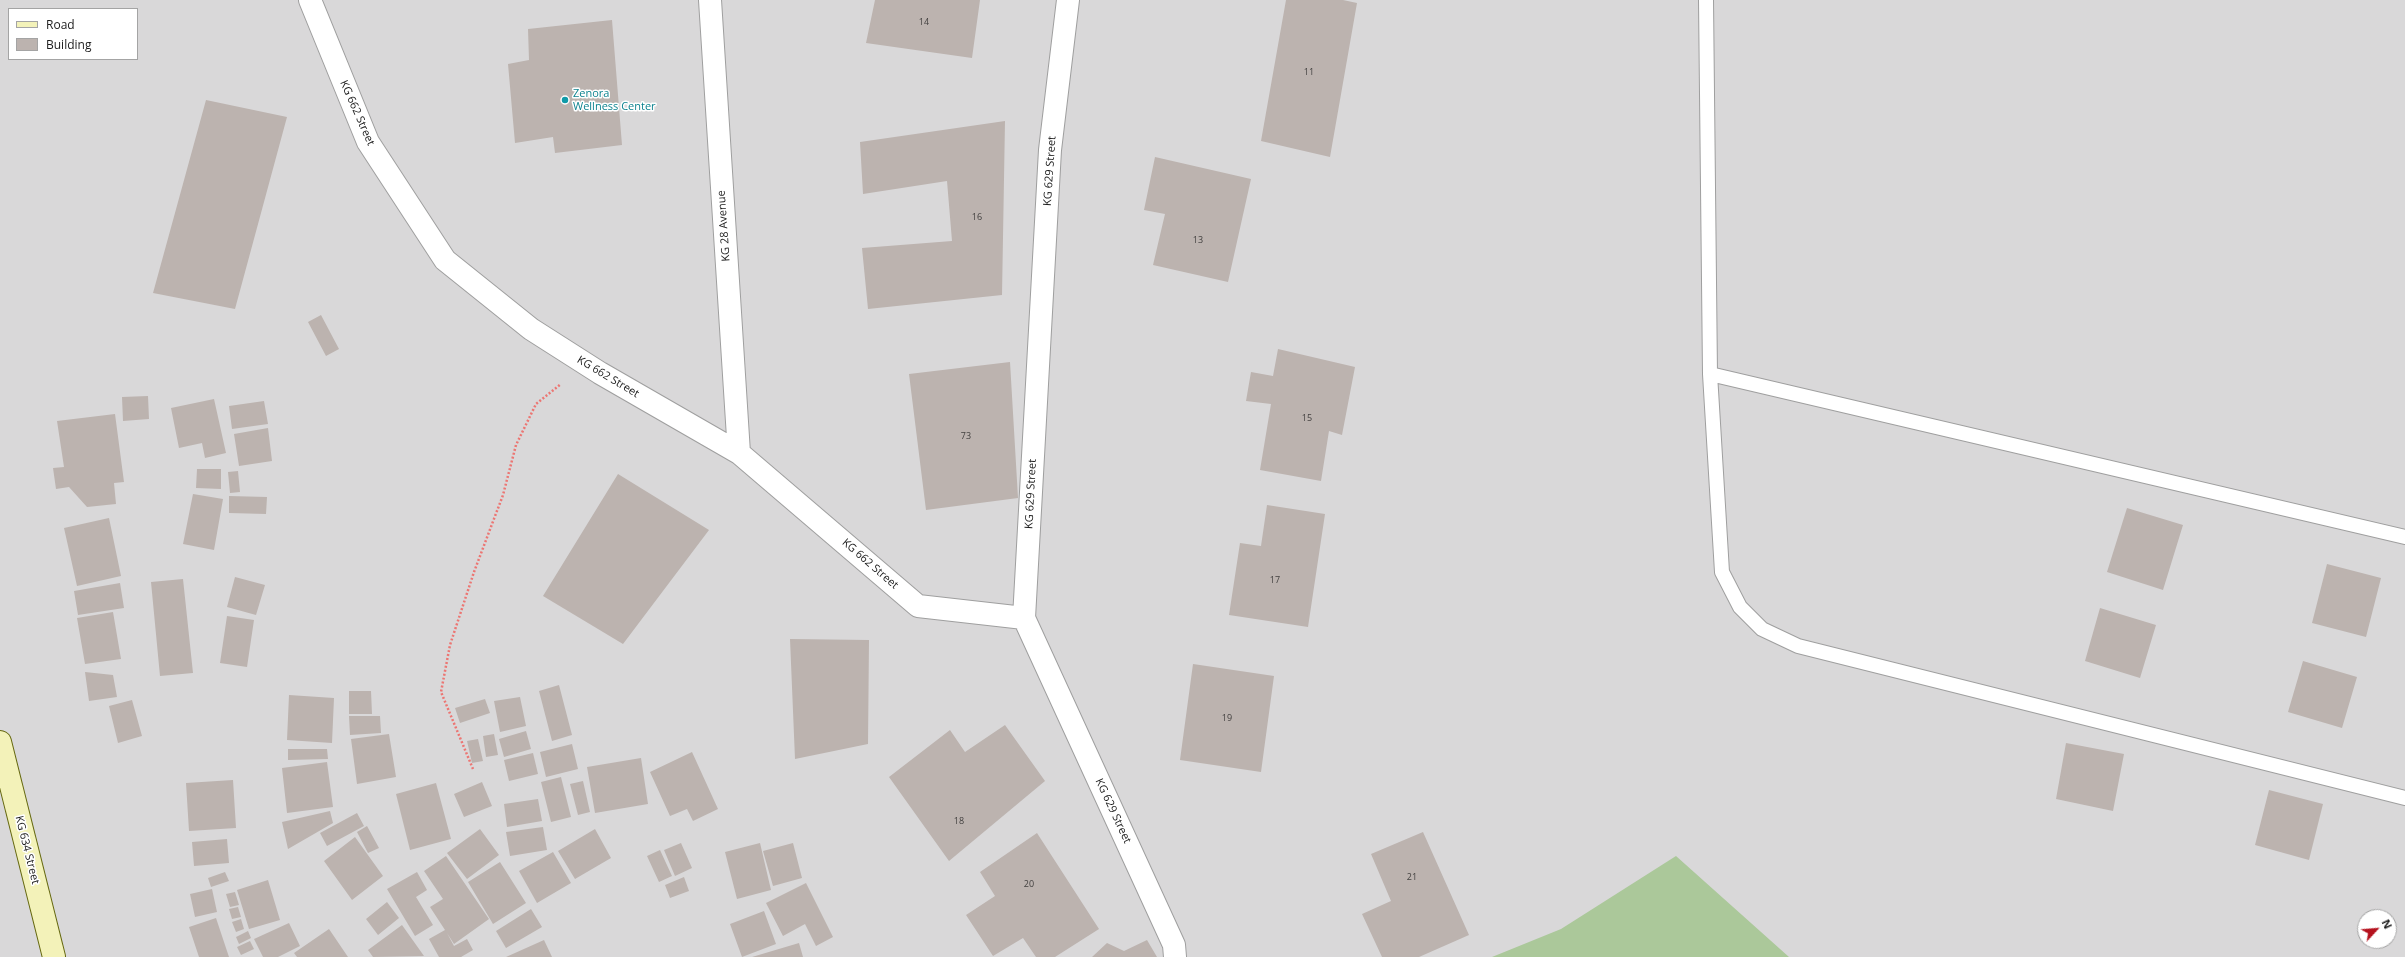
<!DOCTYPE html>
<style>
body{margin:0}
#map{position:relative;width:2405px;height:957px;overflow:hidden;background:#ece8e2;font-family:"Open Sans",sans-serif}
canvas{display:block}
.legend{position:absolute;left:8px;top:8px;width:130px;height:52px;box-sizing:border-box;background:#fff;border:1px solid #a4a4a4;margin:0;padding:5px 7px;list-style:none;font-size:12px;color:#1b1b1b}
.legend li{display:flex;align-items:center;gap:8px;height:20px}
.legend b{width:20px;border:1px solid #a4a4a4}
.north{position:absolute;left:2357px;top:909px;width:40px;height:40px;box-sizing:border-box;background:#fff;border:1px solid #a4a4a4;border-radius:50%;rotate:64deg;font-size:11px;font-weight:700;line-height:16px;text-align:center;color:#1b1b1b}
.north::after{content:'';display:block;margin:auto;width:14px;height:18px;background:#b5121e;clip-path:polygon(50% 0,100% 100%,50% 72%,0 100%)}
</style>
<div id="map">
<canvas width="2405" height="957"></canvas>
<ul class="legend">
<li><b style="height:5px;background:#f3f2b9"></b>Road</li>
<li><b style="height:11px;background:#bcb3af"></b>Building</li>
</ul>
<div class="north">N</div>
</div>
<script>
const context = document.querySelector('canvas').getContext('2d');
context.lineJoin = 'round';
function paint(path, color) {
  context.fillStyle = color;
  context.fill(path, 'evenodd');
}
function toPath(rows) {
  const path = new Path2D();
  for (const r of rows) {
    path.moveTo(r[0], r[1]);
    for (let i = 2; i < r.length; i += 2) path.lineTo(r[i], r[i + 1]);
  }
  return path;
}
function stroke(path, color, width, dash) {
  context.strokeStyle = color;
  context.lineWidth = width;
  context.lineCap = dash ? 'butt' : 'round';
  context.setLineDash(dash || []);
  context.stroke(path);
}
function write(font, color, halo, rows, align = 'center') {
  context.font = font + ' "Open Sans",sans-serif';
  context.lineWidth = 3;
  context.setLineDash([]);
  context.textBaseline = 'middle';
  context.strokeStyle = halo;
  context.fillStyle = color;
  for (const [text, x, y, turn = 0] of rows) {
    context.save();
    context.translate(x, y);
    context.rotate((+turn || 0) * Math.PI / 180);
    context.textAlign = isNaN(turn) ? turn : align;
    if (halo) context.strokeText(text, 0, 0);
    context.fillText(text, 0, 0);
    context.restore();
  }
}
paint(toPath([
 [0,0,2405,0,2405,957,0,957],
 [9,9,137,9,137,59,9,59],
 [2365,917,2389,917,2389,941,2365,941]
]), '#d9d8d9');
paint(toPath([
 [1676,856,1789,957,1492,957,1561,929]
]), '#abc89a');
paint(toPath([
 [875,0,980,0,972,58,866,43],
 [1286,0,1343,0,1357,3,1330,157,1261,141],
 [612,20,622,145,555,153,553,137,515,143,508,64,529,60,528,29],
 [206,100,287,117,235,309,153,293],
 [1005,121,1002,295,868,309,862,248,952,241,947,181,863,194,860,142],
 [1155,157,1251,179,1228,282,1153,265,1165,214,1144,210],
 [321,315,339,349,326,356,308,322],
 [1278,349,1355,367,1342,435,1329,431,1321,481,1260,470,1271,404,1246,401,1251,372,1273,376],
 [1010,362,1018,498,926,510,909,374],
 [148,396,149,419,123,421,122,397],
 [214,399,226,453,205,458,202,443,179,448,171,408],
 [264,401,268,424,232,429,229,406],
 [115,414,124,482,114,483,116,504,87,507,69,487,56,489,53,468,64,467,57,421],
 [268,428,272,461,239,466,234,434],
 [197,469,221,469,221,489,196,488],
 [238,471,240,492,230,493,228,472],
 [618,474,709,530,623,644,543,596],
 [193,494,223,499,214,550,183,544],
 [229,496,267,497,266,514,229,513],
 [1267,505,1325,514,1308,627,1229,615,1240,543,1261,546],
 [2127,508,2183,525,2163,590,2107,572],
 [109,518,121,576,77,586,64,528],
 [2327,564,2381,578,2366,637,2312,623],
 [235,577,265,585,256,615,227,607],
 [183,579,193,673,160,676,151,582],
 [120,583,124,608,78,615,74,591],
 [2100,608,2156,625,2140,678,2085,661],
 [113,612,121,659,85,664,77,618],
 [227,616,254,620,247,667,220,663],
 [790,639,869,640,868,744,795,759],
 [2303,661,2357,677,2342,728,2288,712],
 [1193,664,1274,676,1261,772,1180,760],
 [85,672,113,675,117,697,89,701],
 [559,685,572,735,552,741,539,691],
 [349,691,371,691,372,714,349,714],
 [289,695,334,698,332,743,287,740],
 [520,697,526,726,500,732,494,701],
 [485,699,490,713,460,723,455,708],
 [132,700,142,736,118,743,109,706],
 [349,716,380,716,381,733,350,735],
 [1005,725,1045,781,949,861,889,777,950,730,965,752],
 [526,731,531,749,504,757,499,739],
 [389,734,396,777,357,784,351,739],
 [494,734,498,755,486,757,483,736],
 [478,739,483,761,472,763,467,741],
 [2066,743,2124,754,2113,811,2056,799],
 [572,744,578,769,546,777,540,752],
 [288,749,327,749,328,759,288,760],
 [692,752,718,809,693,821,687,809,670,816,650,772],
 [533,753,538,774,509,781,504,760],
 [641,758,648,804,595,813,587,767],
 [327,762,333,807,287,813,282,768],
 [561,777,571,817,551,822,541,782],
 [233,780,236,828,189,831,186,783],
 [583,781,590,812,578,815,570,784],
 [482,782,492,806,464,817,454,794],
 [436,783,451,839,410,850,396,794],
 [2269,790,2323,804,2309,860,2255,845],
 [538,799,542,821,507,827,504,804],
 [330,811,333,823,288,849,282,822],
 [357,813,364,826,327,846,320,833],
 [367,826,379,848,368,853,357,832],
 [543,827,547,850,510,856,506,832],
 [480,829,499,855,467,879,447,853],
 [595,829,611,858,575,879,558,851],
 [1423,832,1469,935,1419,957,1382,957,1362,914,1391,901,1371,854],
 [1037,833,1099,929,1055,957,1036,957,1023,938,993,956,966,915,995,896,980,872],
 [355,837,383,876,352,900,324,861],
 [227,839,229,863,194,866,192,842],
 [681,843,692,868,675,876,664,850],
 [760,843,771,890,737,899,725,852],
 [793,843,802,878,773,886,763,851],
 [660,850,672,876,659,882,647,856],
 [553,852,571,883,537,903,519,871],
 [446,856,489,919,454,944,447,933,454,946,467,939,473,950,461,957,439,957,429,939,445,930,430,907,443,899,424,871],
 [500,862,526,903,493,924,468,882],
 [225,872,229,881,211,887,208,878],
 [417,872,427,890,416,897,433,925,415,936,387,889],
 [684,877,689,891,670,898,665,885],
 [268,880,280,920,249,929,237,890],
 [806,883,833,937,816,946,805,924,783,936,766,903],
 [212,889,217,912,195,917,190,894],
 [235,892,239,905,230,907,226,894],
 [387,902,399,918,378,935,366,919],
 [238,907,241,917,232,919,229,909],
 [531,909,542,927,506,948,496,931],
 [764,911,776,944,742,957,730,924],
 [216,918,229,957,199,957,189,927],
 [241,919,244,929,236,932,232,922],
 [289,923,300,946,278,957,263,957,254,939],
 [402,925,424,956,373,957,368,950],
 [329,929,348,957,297,957,294,953],
 [248,931,251,938,239,944,236,937],
 [544,940,552,957,506,957],
 [1147,940,1157,957,1092,957,1107,943,1124,951],
 [250,941,254,949,241,955,237,947],
 [799,943,803,957,752,957]
]), '#bcb3af');
const service = toPath([
 [1706,0,1710,374,1722,572,1740,607,1762,629,1798,646,2405,798],
 [1710,374,2405,537]
]);
const minor = toPath([
 [310,0,368,142,445,260,531,329,600,373,739,453,918,606,1024,618],
 [710,0,739,453],
 [1068,0,1050,150,1024,618,1174,945,1175,957]
]);
const secondary = toPath([
 [0,742,54,957]
]);
stroke(service, '#9f9f9f', 16);
stroke(minor, '#9f9f9f', 24);
stroke(secondary, '#64670e', 24);
stroke(toPath([
 [473,769,441,692,450,645,474,572,503,495,516,445,536,404,561,384]
]), '#ec7673', 2.5, [2, 2]);
stroke(service, '#fff', 14);
stroke(minor, '#fff', 22);
stroke(secondary, '#f3f2b9', 22);
for (const [x, y, r, color] of [
 [565,100,4,"#0f9aa8"]
]) {
  const dot = new Path2D();
  dot.arc(x, y, r, 0, 2 * Math.PI);
  context.fillStyle = color;
  context.fill(dot);
  stroke(dot, '#fff', 1.5);
}
write('9px', '#434140', null, [
 ["14",924,22],
 ["11",1309,72],
 ["16",977,217],
 ["13",1198,240],
 ["15",1307,418],
 ["73",966,436],
 ["17",1275,580],
 ["19",1227,718],
 ["18",959,821],
 ["21",1412,877],
 ["20",1029,884]
]);
write('11px', '#0d838f', '#fff', [
 ["Zenora",573,94],
 ["Wellness Center",573,107]
], 'left');
write('11px', '#1b1b1b', '#fff', [
 ["KG 662 Street",357,113,66],
 ["KG 629 Street",1050,171,-86],
 ["KG 28 Avenue",724,226,-94],
 ["KG 662 Street",608,377,31],
 ["KG 629 Street",1031,494,-87],
 ["KG 662 Street",870,564,41],
 ["KG 629 Street",1113,811,65],
 ["KG 634 Street",27,850,76]
]);
</script>
